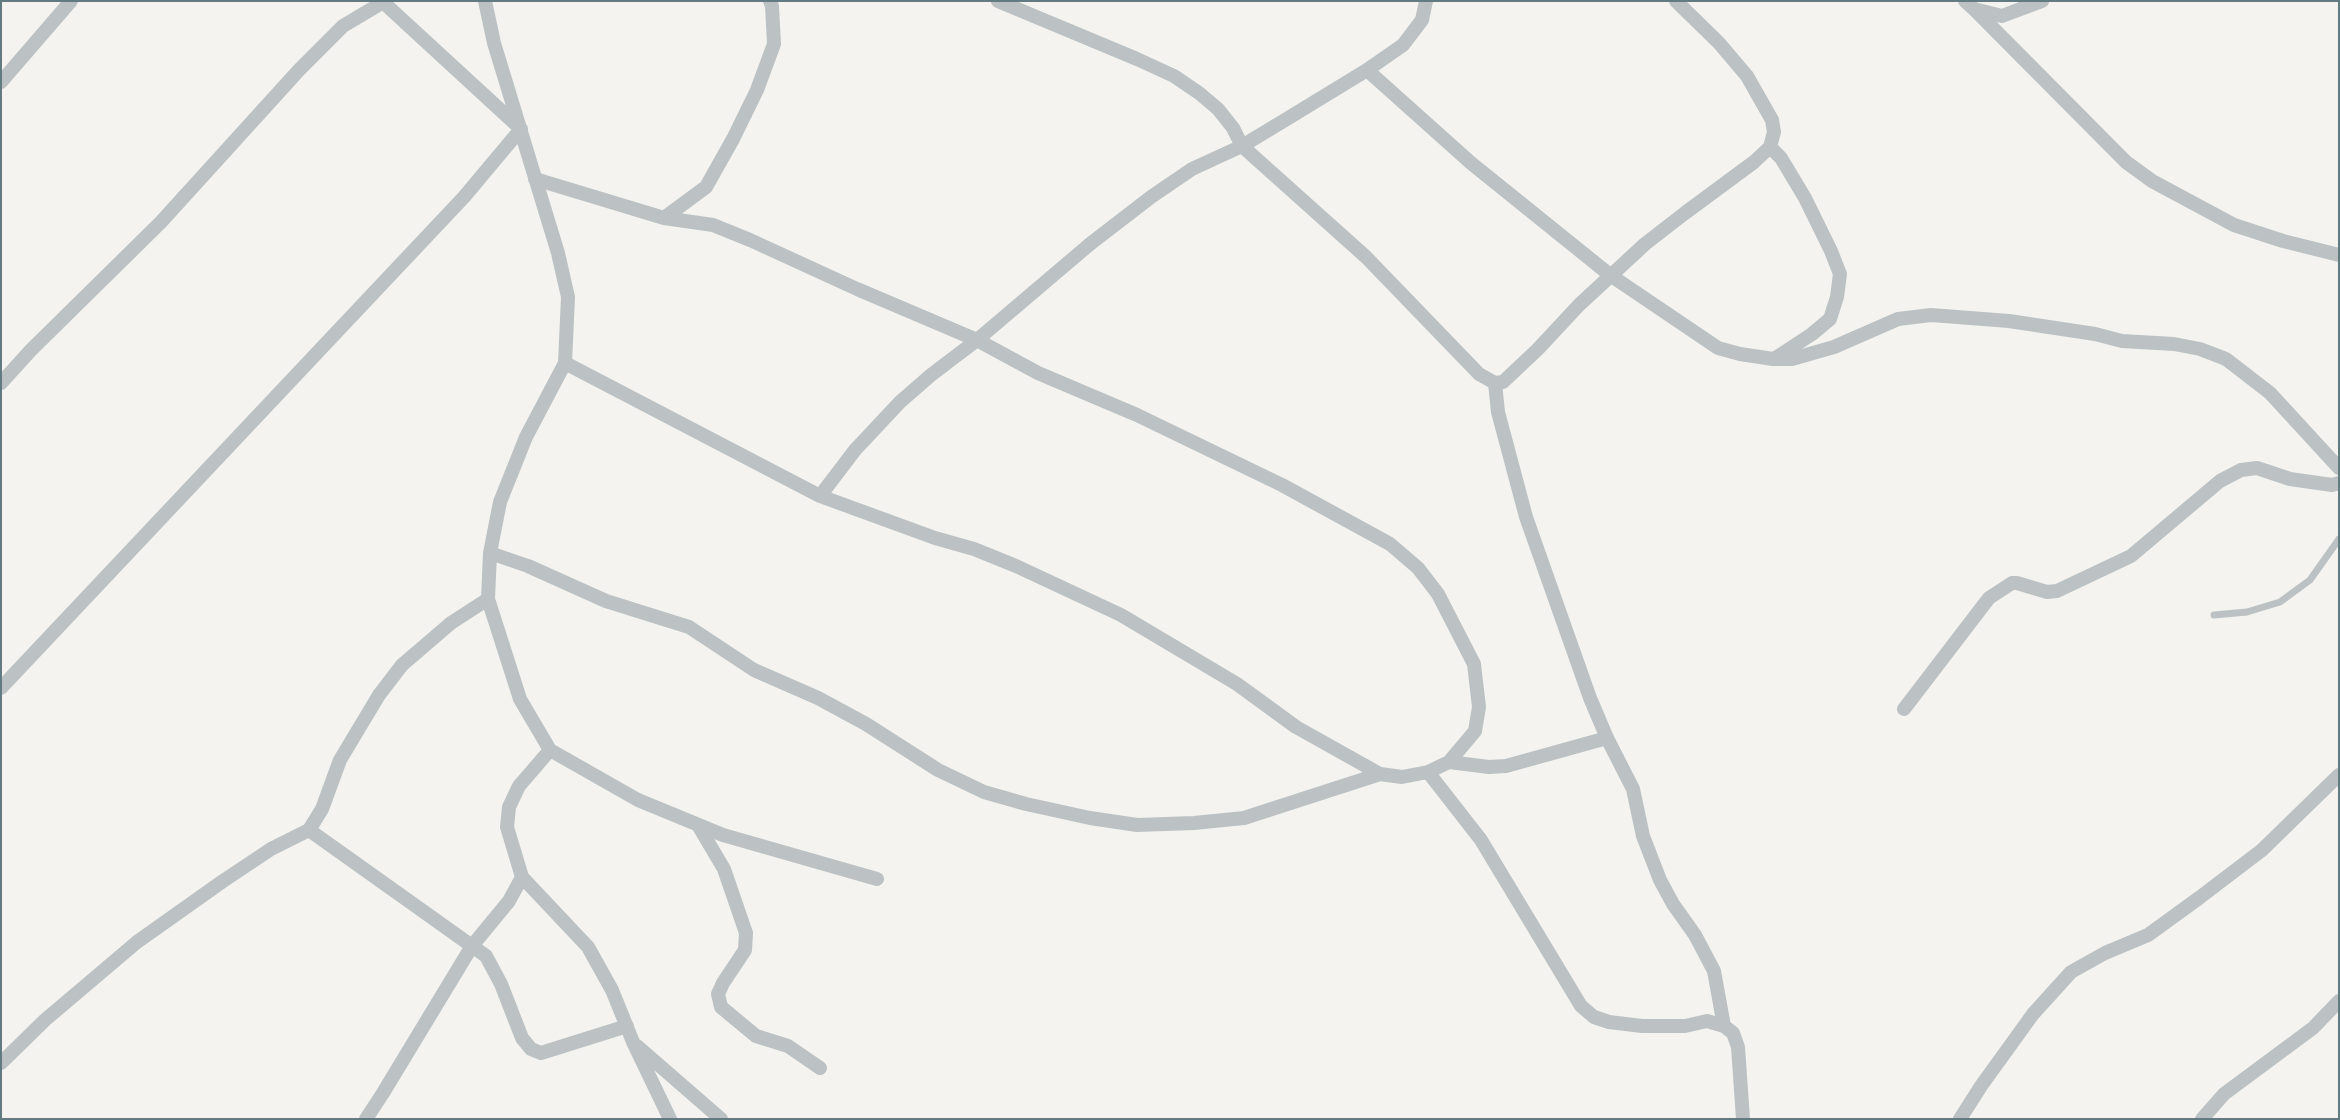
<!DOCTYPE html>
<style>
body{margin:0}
#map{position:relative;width:2340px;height:1120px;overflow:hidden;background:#f4f3ef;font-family:Raleway,sans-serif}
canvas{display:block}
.frame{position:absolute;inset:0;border:2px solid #627a81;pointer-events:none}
</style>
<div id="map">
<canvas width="2340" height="1120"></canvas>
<div class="frame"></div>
</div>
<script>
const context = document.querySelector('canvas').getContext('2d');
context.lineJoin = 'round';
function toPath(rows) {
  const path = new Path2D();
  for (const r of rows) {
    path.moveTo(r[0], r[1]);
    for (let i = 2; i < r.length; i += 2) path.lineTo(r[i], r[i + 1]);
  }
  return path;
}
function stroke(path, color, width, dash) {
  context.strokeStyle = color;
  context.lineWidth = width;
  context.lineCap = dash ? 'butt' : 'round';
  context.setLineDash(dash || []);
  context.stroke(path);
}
stroke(toPath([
 [2214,615,2247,612,2280,602,2310,580,2339,539]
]), '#bcc2c4', 7);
stroke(toPath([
 [485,1,494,43,558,253,568,297,565,363,526,437,500,502,490,553,488,599,520,699,550,750,638,800,723,835,877,879],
 [998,1,1137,59,1174,76,1199,93,1218,109,1233,128,1242,146,1366,257,1479,374,1495,383,1503,382,1538,349,1579,305,1645,244,1685,213,1754,162,1770,147,1774,132,1772,120,1747,76,1719,43,1676,1],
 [1965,1,1974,9,2002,16,2042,1],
 [1974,9,2126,162,2152,181,2234,225,2283,241,2339,255],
 [1367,70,1471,163,1610,275,1718,348,1740,354,1773,359,1792,359,1834,347,1898,319,1931,315,2009,321,2095,334,2122,341,2174,344,2200,349,2226,359,2270,393,2339,468],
 [1,82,71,1],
 [1770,147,1781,158,1805,198,1831,251,1840,274,1837,297,1830,319,1812,334,1774,359],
 [535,179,664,218,713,225,750,240,857,289,977,340,1038,373,1137,415,1282,485,1390,544,1418,568,1438,594,1474,664,1479,707,1475,731,1449,762,1428,772,1402,777,1380,774,1296,727,1237,684,1121,615,1016,566,974,549,935,538,820,496,565,363],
 [664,218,706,187,733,139,757,90,774,44,772,6,770,1],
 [1,383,31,350,161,222,299,70,343,26,385,1],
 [1495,383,1498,412,1526,517,1590,698,1607,738,1633,789,1643,836,1660,880,1673,904,1695,935,1714,971,1724,1026],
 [820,496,855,450,900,402,931,375,977,340,1090,244,1151,197,1192,169,1242,146,1290,117,1367,70,1403,45,1422,20,1426,1],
 [490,553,528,566,606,601,689,627,754,670,818,698,866,724,938,770,984,792,1026,804,1090,818,1137,825,1194,823,1244,818,1380,774],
 [1,688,464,197,521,129,383,2],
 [1904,709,1989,598,2012,583,2017,583,2047,592,2057,591,2131,556,2220,481,2241,470,2257,468,2290,479,2332,485,2339,483],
 [1449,762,1489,767,1506,766,1607,738],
 [1428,772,1481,840,1581,1006,1594,1017,1609,1022,1642,1026,1685,1026,1707,1021,1724,1026,1733,1033,1738,1047,1743,1119],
 [698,825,724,869,746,933,745,950,723,983,718,994,721,1007,756,1036,788,1046,820,1068],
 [309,830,486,956,501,984,522,1038,531,1049,541,1053,627,1026],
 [522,877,588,947,612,990,633,1042,670,1119],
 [637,1046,721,1119],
 [1,1063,45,1020,137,942,223,881,271,849,309,830,322,809,340,760,379,695,402,665,451,623,488,599],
 [366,1119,383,1093,472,946,509,901,522,877,507,827,509,807,519,786,550,750],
 [1960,1119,1981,1086,2033,1014,2071,972,2105,953,2148,935,2199,898,2262,850,2339,775],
 [2202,1119,2224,1094,2313,1028,2339,1001]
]), '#bcc2c4', 14);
</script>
